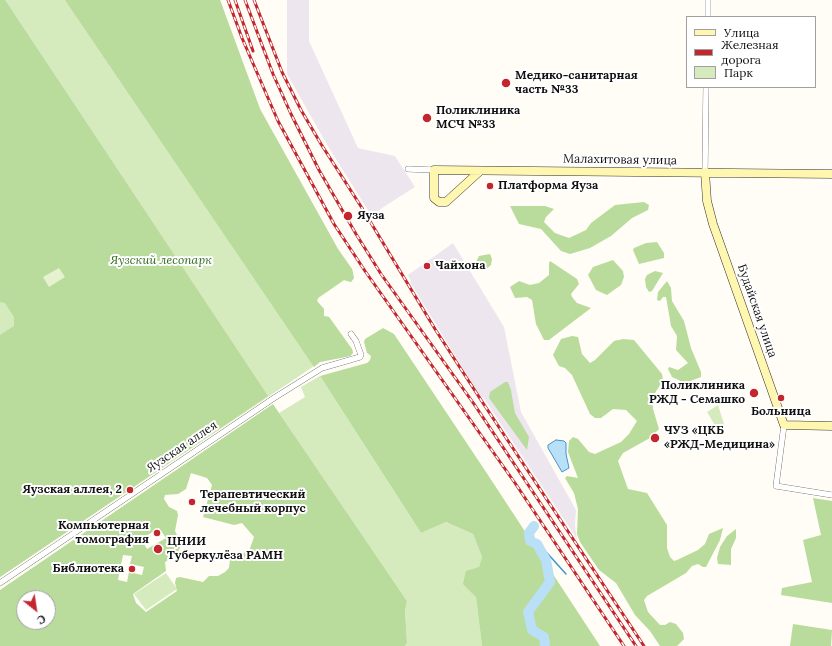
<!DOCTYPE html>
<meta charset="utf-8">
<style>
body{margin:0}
#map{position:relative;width:832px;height:646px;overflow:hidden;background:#fffdf5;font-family:Lora,serif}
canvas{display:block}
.legend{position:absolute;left:686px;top:16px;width:130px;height:72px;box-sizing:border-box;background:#fff;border:1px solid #a0a0a0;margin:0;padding:5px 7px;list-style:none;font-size:12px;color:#111}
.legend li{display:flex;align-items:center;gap:8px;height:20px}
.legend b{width:20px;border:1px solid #a0a0a0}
.north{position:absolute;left:16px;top:590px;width:40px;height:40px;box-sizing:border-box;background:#fff;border:1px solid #a0a0a0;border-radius:50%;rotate:150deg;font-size:11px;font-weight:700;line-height:16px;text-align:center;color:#111}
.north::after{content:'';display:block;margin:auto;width:14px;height:18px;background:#c4262e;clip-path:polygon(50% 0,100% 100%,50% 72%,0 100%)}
</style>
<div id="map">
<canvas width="832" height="646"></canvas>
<ul class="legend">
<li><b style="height:5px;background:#fff6b0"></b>Улица</li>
<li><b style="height:5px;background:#c4262e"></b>Железная дорога</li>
<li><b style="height:11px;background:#d5ebbd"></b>Парк</li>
</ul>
<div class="north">С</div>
</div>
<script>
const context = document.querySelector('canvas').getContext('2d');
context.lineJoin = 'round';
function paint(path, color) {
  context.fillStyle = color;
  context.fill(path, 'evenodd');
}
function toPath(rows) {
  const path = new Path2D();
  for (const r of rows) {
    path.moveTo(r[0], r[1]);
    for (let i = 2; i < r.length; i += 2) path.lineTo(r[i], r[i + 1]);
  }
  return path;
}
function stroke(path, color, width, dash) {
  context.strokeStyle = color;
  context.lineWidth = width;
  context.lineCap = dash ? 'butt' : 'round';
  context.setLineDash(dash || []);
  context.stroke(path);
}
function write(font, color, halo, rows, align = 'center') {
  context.font = font + ' Lora,serif';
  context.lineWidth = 4;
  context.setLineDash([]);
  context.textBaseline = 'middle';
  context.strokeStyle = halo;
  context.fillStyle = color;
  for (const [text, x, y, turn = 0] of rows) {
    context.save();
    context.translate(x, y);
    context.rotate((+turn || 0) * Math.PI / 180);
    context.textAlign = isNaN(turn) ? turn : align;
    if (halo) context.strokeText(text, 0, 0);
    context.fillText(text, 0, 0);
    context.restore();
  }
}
paint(toPath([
 [287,0,309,0,309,41,358,148,395,156,415,187,371,215,326,143,287,74],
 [453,243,504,327,521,412,576,510,575,525,577,539,483,397,481,398,410,282,411,281,408,275]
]), '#eee6ef');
paint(toPath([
 [0,0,220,0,260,109,338,249,352,269,354,278,351,282,344,280,318,298,317,301,324,309,324,316,329,317,352,349,353,353,350,356,320,362,0,577],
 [320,376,421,533,446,522,473,534,482,557,479,567,476,596,482,646,405,646,407,643,405,611,407,601,279,413,305,397,301,387],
 [718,405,725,427,719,432,707,412],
 [166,573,177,589,146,610,134,594]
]), '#d5ebbd');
paint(toPath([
 [0,0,5,0,268,396,0,577,0,335,14,326,14,317,5,303,0,302],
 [65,0,220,0,260,109,338,249,352,269,354,278,351,282,344,280,318,298,317,301,324,309,324,316,329,317,352,349,353,353,350,356,320,362,314,367],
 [644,202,649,205,648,210,632,218,611,236,590,248,570,254,561,251,541,229,519,224,510,206,545,206,554,209,546,217,544,222,555,233,569,238,586,230,591,223,615,205],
 [657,242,664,253,664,258,639,264,633,250,634,248,646,243],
 [490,254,492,259,491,265,484,271,478,271,476,262,479,256],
 [613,260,623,271,624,277,621,285,607,295,596,290,588,275,593,267],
 [550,261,577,279,579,284,571,294,572,297,577,303,591,308,549,340,544,340,536,324,532,300,527,297,515,298,510,287,519,281,530,285,539,283,549,275,549,263],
 [655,271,663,273,652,291,649,292,646,287,645,279,647,275],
 [667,281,671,288,672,301,684,321,691,348,701,372,701,377,685,383,672,377,668,369,669,367,678,370,688,363,676,350,677,336,671,326,666,297,663,297,660,301,657,300,658,292],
 [383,328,394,334,488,475,600,646,482,646,476,597,463,584,466,571,479,567,482,557,473,534,446,522,421,533,320,376,367,363,370,360,371,356,367,353,364,342,365,339],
 [572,336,578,337,582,354,590,363,595,360,614,341,623,339,634,340,662,374,663,380,652,398,653,409,659,429,650,438,623,453,618,461,628,489,647,493,667,525,667,548,670,557,674,561,677,560,698,550,705,544,709,534,723,528,720,540,706,567,703,567,698,564,692,566,686,573,647,596,644,600,648,612,660,625,665,625,670,622,676,624,683,633,684,639,677,646,660,646,650,631,635,615,616,583,599,570,580,542,577,534,578,509,574,493,565,478,567,476,578,478,568,452,569,441,573,437,578,439,589,452,595,454,621,442,629,434,637,421,626,410,613,409,601,418,595,418,590,414,572,375,565,368,559,366,553,355,561,339],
 [505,382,508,382,511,390,515,413,529,437,527,450,489,398,490,392],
 [273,404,407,601,405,611,407,643,405,646,0,646,0,590],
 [191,473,207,478,212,485,203,517,234,525,242,523,254,537,249,551,233,556,230,559,229,568,225,572,218,576,209,576,203,582,180,577,176,578,175,583,177,591,146,612,136,603,133,594,166,571,165,562,176,555,180,548,179,539,175,531,178,515,177,511,169,507,164,499,165,495,178,494,186,489],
 [159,528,166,538,147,549,141,539],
 [123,555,132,556,130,564,144,567,142,575,129,572,127,582,118,580],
 [24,598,48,598,48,622,24,622],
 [813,498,832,501,832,603,781,595,782,588,812,582,803,540,821,535],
 [736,529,736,538,731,549,731,565,718,564,717,558,720,547,727,536],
 [793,624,832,630,831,646,790,646]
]), '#b9dc9c');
paint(toPath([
 [59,268,65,277,49,287,43,277]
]), '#e6f2cf');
const water = toPath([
 [556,440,564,441,566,443,566,454,569,468,562,472,548,448,548,445,556,440]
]);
paint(water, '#b9e0f7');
stroke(water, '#3f96cf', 1);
stroke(toPath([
 [529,533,566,574]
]), '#3f96cf', 1.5);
stroke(toPath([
 [534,526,529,533,530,541,537,544,546,560,550,582,528,612,532,630,544,637,545,646]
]), '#b9e0f7', 10);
const street = toPath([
 [708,17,708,0],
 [408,169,434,170],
 [705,172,706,87],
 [784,425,776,486,832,495],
 [0,583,274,398,322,368,360,357,361,355,356,341,351,334]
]);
const secondary = toPath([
 [480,171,446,202,439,202,434,198,434,170,832,174],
 [705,172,707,201,713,224,784,425,832,426]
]);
stroke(street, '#444', 6);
stroke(secondary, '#333', 9);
stroke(street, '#fff', 5.5);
stroke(secondary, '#fff6b0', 8);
const rail = toPath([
 [228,0,242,38,278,121,334,224,365,271,515,483,624,646],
 [235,0,253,51],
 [245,0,273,74,291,114,319,170,356,234,381,274,474,404,636,646],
 [254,0,282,72,301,110,321,144,362,208,435,329,481,400,644,646]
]);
stroke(rail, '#c4262e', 3);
stroke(rail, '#fff', 1.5, [4.5]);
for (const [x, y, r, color] of [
 [506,83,5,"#c4262e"],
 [427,118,5,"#c4262e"],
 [490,186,4,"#c4262e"],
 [348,216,5,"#c4262e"],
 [427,266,4,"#c4262e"],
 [754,393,5,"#c4262e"],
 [781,398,4,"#c4262e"],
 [655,438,5,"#c4262e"],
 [130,490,4,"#c4262e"],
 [192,502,4,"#c4262e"],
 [157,533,4,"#c4262e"],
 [158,549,5,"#c4262e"],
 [132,569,4,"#c4262e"]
]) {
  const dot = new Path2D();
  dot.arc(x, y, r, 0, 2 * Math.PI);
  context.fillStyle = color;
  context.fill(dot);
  stroke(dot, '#fff', 1.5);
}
write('bold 12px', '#111', '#fff', [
 ["Медико-санитарная",515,76],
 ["часть №33",515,90],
 ["Поликлиника",436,111],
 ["МСЧ №33",436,125],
 ["Платформа Яуза",498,186],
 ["Яуза",357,216],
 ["Чайхона",435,266],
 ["Поликлиника",745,386,"right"],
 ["РЖД - Семашко",745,400,"right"],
 ["Больница",781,412,"center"],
 ["ЧУЗ «ЦКБ",664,431],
 ["«РЖД-Медицина»",664,445],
 ["Яузская аллея, 2",122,490,"right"],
 ["Терапевтический",200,495],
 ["лечебный корпус",200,509],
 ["Компьютерная",149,526,"right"],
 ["томография",149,540,"right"],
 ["ЦНИИ",167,542],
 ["Туберкулёза РАМН",167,556],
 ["Библиотека",124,569,"right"]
], 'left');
write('12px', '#111', '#fff', [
 ["Малахитовая улица",620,160,1],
 ["Будайская улица",757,311,71],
 ["Яузская аллея",182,447,-34]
]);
write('italic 12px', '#2f6b1f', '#fff', [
 ["Яузский лесопарк",161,261]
]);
</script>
